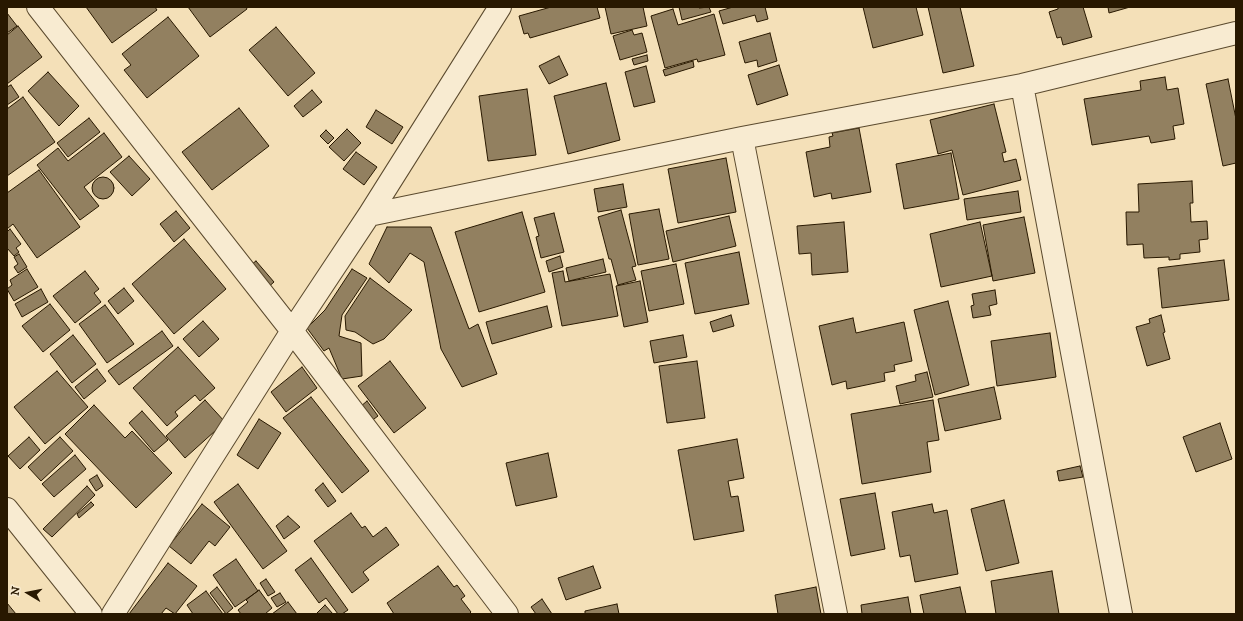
<!DOCTYPE html>
<style>
body{margin:0}
#map{position:relative;width:1243px;height:621px;overflow:hidden;background:#f4e0b8;font-family:"IM FELL DW Pica",serif}
canvas{display:block}
.frame{position:absolute;inset:0;border:8px solid #281800;pointer-events:none}
.north{position:absolute;left:8px;top:573px;width:40px;height:40px;-webkit-text-stroke:3px #f8ebd1;paint-order:stroke;rotate:280deg;font-size:11px;font-weight:700;line-height:16px;text-align:center;color:#281800}
.north::after{content:'';display:block;margin:auto;width:14px;height:18px;background:#281800;clip-path:polygon(50% 0,100% 100%,50% 72%,0 100%)}
</style>
<div id="map">
<canvas width="1243" height="621"></canvas>
<div class="frame"></div>
<div class="north">N</div>
</div>
<script>
const context = document.querySelector('canvas').getContext('2d');
context.lineJoin = 'round';
function paint(path, color) {
  context.fillStyle = color;
  context.fill(path, 'evenodd');
}
function toPath(rows) {
  const path = new Path2D();
  for (const r of rows) {
    if (r.length === 3) {
      path.moveTo(r[0] + r[2], r[1]);
      path.arc(r[0], r[1], r[2], 0, 2 * Math.PI);
      continue;
    }
    path.moveTo(r[0], r[1]);
    for (let i = 2; i < r.length; i += 2) path.lineTo(r[i], r[i + 1]);
  }
  return path;
}
function stroke(path, color, width, dash) {
  context.strokeStyle = color;
  context.lineWidth = width;
  context.lineCap = dash ? 'butt' : 'round';
  context.setLineDash(dash || []);
  context.stroke(path);
}
const building = toPath([
 [86,7,155,7,157,10,112,43,86,7],
 [188,7,246,7,247,9,210,37,188,7],
 [551,7,597,7,600,18,530,38,528,33,524,34,519,16,551,7],
 [605,7,643,7,647,26,611,34,605,7],
 [679,7,699,7,699,8,709,7,711,12,682,20,679,7],
 [733,7,765,7,768,19,757,22,755,15,723,24,719,11,733,7],
 [863,7,916,7,923,35,873,48,863,7],
 [928,7,960,7,974,66,943,73,928,7],
 [1058,7,1083,7,1092,37,1063,45,1061,37,1057,38,1049,12,1058,9,1058,7],
 [1108,7,1130,7,1109,13,1108,7],
 [673,9,678,25,714,14,725,55,698,62,697,59,665,68,651,16,673,9],
 [7,13,17,26,7,33,7,13],
 [168,17,199,56,147,98,124,70,131,65,122,54,168,17],
 [18,26,42,57,7,84,7,35,18,26],
 [276,27,315,73,288,96,249,50,276,27],
 [632,30,634,35,642,33,647,52,620,60,613,36,632,30],
 [770,33,777,61,758,67,757,60,745,63,739,42,770,33],
 [647,55,648,61,634,65,632,59,647,55],
 [559,56,568,75,549,84,539,66,559,56],
 [693,61,694,67,665,76,663,70,693,61],
 [779,65,788,95,757,105,748,75,779,65],
 [646,66,655,102,634,107,625,72,646,66],
 [48,72,79,106,59,126,28,91,48,72],
 [1165,77,1167,90,1178,88,1184,124,1173,126,1175,139,1151,143,1149,136,1092,145,1084,99,1141,90,1140,81,1165,77],
 [1228,79,1236,119,1236,163,1223,166,1206,84,1228,79],
 [606,83,620,140,568,154,554,96,606,83],
 [11,85,19,97,7,105,7,87,11,85],
 [527,89,536,155,488,161,479,96,527,89],
 [312,90,322,102,303,117,294,106,312,90],
 [23,97,55,142,7,176,7,109,23,97],
 [994,104,1006,152,1002,153,1004,162,1016,159,1021,180,963,195,952,150,938,154,930,120,994,104],
 [239,108,269,146,212,190,182,152,239,108],
 [376,110,403,127,392,144,366,127,376,110],
 [89,118,100,132,68,157,57,143,89,118],
 [859,128,871,192,832,199,831,193,814,197,806,152,830,147,829,137,833,136,832,133,859,128],
 [347,129,361,143,344,161,329,147,347,129],
 [326,130,334,138,328,144,320,136,326,130],
 [104,133,122,157,84,187,99,206,80,220,37,165,58,148,68,161,104,133],
 [356,152,377,167,364,185,343,169,356,152],
 [951,153,959,199,904,209,896,164,951,153],
 [129,156,150,179,132,196,110,172,129,156],
 [726,158,736,212,678,223,668,169,726,158],
 [39,170,80,227,37,258,13,224,7,229,7,193,39,170],
 [103,188,11],
 [1192,181,1193,203,1190,203,1191,222,1207,221,1208,239,1199,240,1200,252,1180,254,1180,259,1169,260,1169,257,1144,258,1143,244,1127,245,1126,212,1139,212,1138,184,1192,181],
 [623,184,627,207,598,212,594,189,623,184],
 [1018,191,1021,212,967,220,964,199,1018,191],
 [659,209,669,259,638,265,629,214,659,209],
 [621,210,636,266,632,267,636,280,618,285,611,259,609,259,598,217,621,210],
 [176,211,190,228,174,242,160,224,176,211],
 [522,212,545,292,479,312,455,232,522,212],
 [554,213,564,252,541,258,536,237,539,236,534,218,554,213],
 [729,216,736,246,673,262,666,231,729,216],
 [1024,217,1035,273,993,281,983,225,1024,217],
 [844,222,848,272,812,275,811,253,799,254,797,226,844,222],
 [980,222,992,276,941,287,930,234,980,222],
 [387,227,431,227,469,329,478,324,497,374,462,387,441,349,424,262,410,253,389,283,369,264,387,227],
 [10,229,21,244,16,248,19,252,14,256,7,248,7,232,10,229],
 [184,239,226,289,174,334,132,284,184,239],
 [739,252,749,304,695,314,685,263,739,252],
 [19,254,27,267,18,273,14,267,18,264,14,257,19,254],
 [560,256,563,267,549,272,546,261,560,256],
 [603,259,606,272,569,281,566,268,603,259],
 [1224,260,1229,300,1162,308,1158,268,1224,260],
 [256,261,274,282,266,289,248,267,256,261],
 [676,264,684,304,649,311,641,271,676,264],
 [27,269,38,287,14,301,7,289,12,285,10,280,27,269],
 [352,269,367,278,342,315,339,336,361,343,362,376,342,379,329,348,324,351,307,328,325,310,352,269],
 [85,271,99,289,94,293,101,302,75,323,53,296,85,271],
 [563,271,565,282,610,274,618,316,562,326,552,273,563,271],
 [370,278,412,310,384,339,373,344,355,332,346,330,345,316,370,278],
 [640,281,648,322,624,327,616,286,640,281],
 [124,288,134,301,118,314,108,301,124,288],
 [41,289,48,302,22,317,15,304,41,289],
 [995,290,997,304,989,306,991,315,973,318,971,306,974,305,972,294,995,290],
 [948,301,969,385,935,395,914,310,948,301],
 [50,304,70,330,43,352,22,326,50,304],
 [105,305,134,344,107,363,79,324,105,305],
 [547,306,552,327,492,344,486,322,547,306],
 [731,315,734,326,713,332,710,322,731,315],
 [1161,315,1165,332,1163,333,1170,359,1147,366,1136,327,1150,323,1149,319,1161,315],
 [853,318,856,333,904,322,912,361,894,365,895,371,884,373,885,381,847,389,846,381,832,385,819,326,853,318],
 [203,321,219,339,199,357,183,339,203,321],
 [162,331,173,346,119,385,108,371,162,331],
 [1050,333,1056,377,997,386,991,341,1050,333],
 [73,335,96,364,72,383,50,354,73,335],
 [683,335,687,357,654,363,650,341,683,335],
 [178,347,215,388,200,401,195,395,175,412,178,416,167,426,133,388,178,347],
 [390,361,426,408,394,433,358,386,390,361],
 [697,361,705,418,667,423,659,366,697,361],
 [302,367,317,388,286,412,271,392,302,367],
 [97,369,106,381,84,399,75,387,97,369],
 [57,371,88,407,45,444,14,407,57,371],
 [927,372,933,397,900,404,896,386,916,381,915,375,927,372],
 [994,387,1001,419,945,431,938,399,994,387],
 [311,397,369,471,342,493,283,418,311,397],
 [205,400,225,422,185,458,166,436,205,400],
 [933,400,939,440,927,442,931,472,862,484,851,414,933,400],
 [367,401,378,416,370,422,360,407,367,401],
 [94,405,125,438,132,431,172,473,136,508,65,434,94,405],
 [142,411,168,440,154,452,129,423,142,411],
 [259,419,281,433,258,469,237,455,259,419],
 [1220,423,1232,459,1196,472,1183,437,1220,423],
 [29,437,40,450,20,469,8,456,29,437],
 [60,437,73,451,41,481,28,467,60,437],
 [737,439,744,478,728,481,731,497,738,496,744,531,694,540,678,450,737,439],
 [548,453,557,497,516,506,506,463,548,453],
 [75,455,86,469,54,497,42,484,75,455],
 [1080,466,1083,477,1059,481,1057,471,1080,466],
 [97,475,103,486,96,491,89,480,97,475],
 [323,483,336,501,328,507,315,490,323,483],
 [238,484,287,551,263,569,214,502,238,484],
 [87,486,95,495,52,537,43,529,87,486],
 [875,493,885,549,851,556,840,499,875,493],
 [1004,500,1019,563,986,571,971,509,1004,500],
 [91,502,94,505,79,518,77,514,91,502],
 [202,504,230,527,215,546,209,541,191,564,169,546,202,504],
 [932,504,934,513,947,510,958,574,915,582,910,555,900,557,892,512,932,504],
 [351,513,362,528,365,526,373,537,386,527,399,545,363,572,369,580,352,593,314,541,351,513],
 [288,516,300,527,284,539,276,526,288,516],
 [311,558,348,610,342,614,338,614,326,598,319,603,295,570,311,558],
 [236,559,258,591,235,607,213,575,236,559],
 [168,563,197,586,175,614,166,608,161,614,129,614,168,563],
 [438,566,454,587,457,585,465,596,461,599,471,612,469,614,394,614,387,603,438,566],
 [593,566,601,588,566,600,558,578,593,566],
 [1052,571,1059,614,996,614,991,581,1052,571],
 [266,579,275,592,268,596,260,583,266,579],
 [217,587,233,608,226,614,210,593,217,587],
 [816,587,821,614,778,614,775,595,816,587],
 [960,587,966,614,924,614,920,595,960,587],
 [259,590,272,608,265,614,241,614,238,610,248,602,246,600,259,590],
 [206,591,223,614,193,614,187,605,206,591],
 [280,593,286,602,277,607,271,598,280,593],
 [908,597,911,614,862,614,861,605,908,597],
 [542,599,552,614,536,614,531,607,542,599],
 [288,602,297,614,272,614,288,602],
 [7,603,16,614,7,614,7,603],
 [617,604,619,614,585,614,585,611,617,604],
 [325,605,333,614,318,614,317,613,325,605]
]);
paint(building, '#928060');
stroke(building, '#281800', 1);
const minor = toPath([
 [38,7,292,331,507,614],
 [1022,85,1121,614],
 [742,138,836,614],
 [369,215,742,138,1022,85,1236,33],
 [7,509,91,614],
 [113,614,292,331,369,215,500,7]
]);
stroke(minor, '#5b4a2e', 24);
stroke(minor, '#f8ebd1', 22);
</script>
